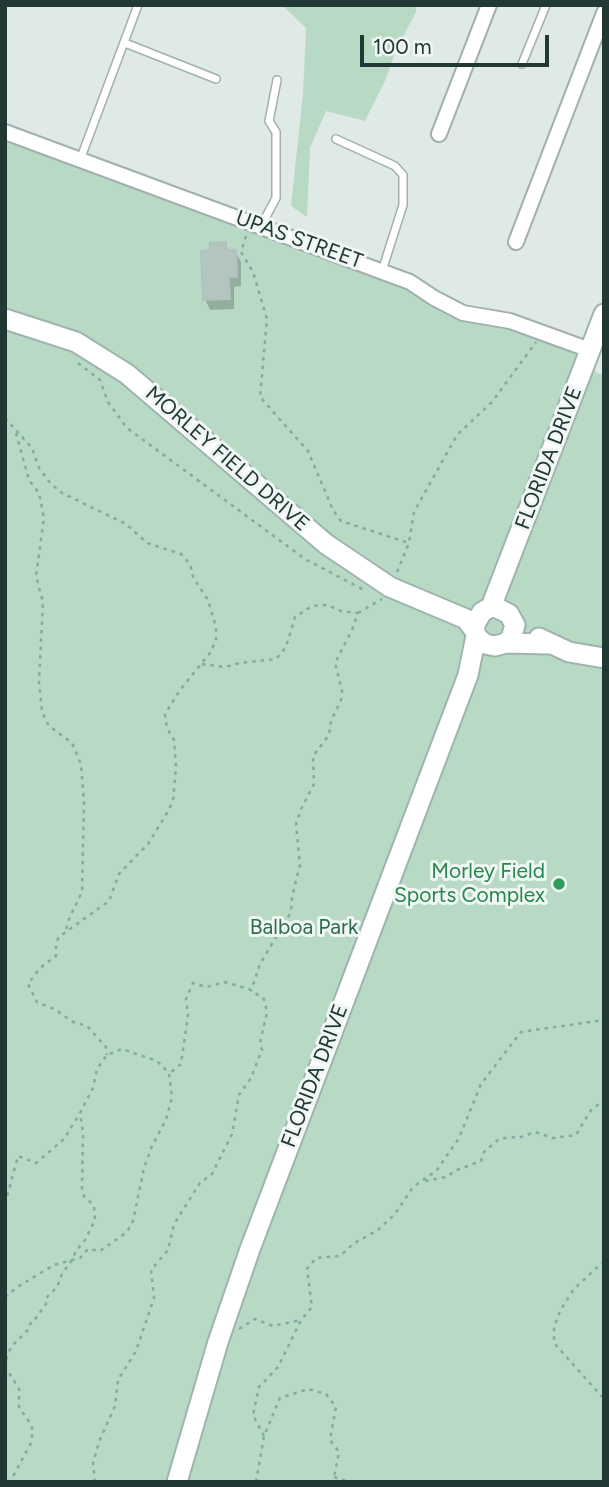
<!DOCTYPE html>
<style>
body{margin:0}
#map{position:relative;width:609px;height:1487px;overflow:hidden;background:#dfe9e6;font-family:Figtree,sans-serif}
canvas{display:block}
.frame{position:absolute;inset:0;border:7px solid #213834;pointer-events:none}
.scale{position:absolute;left:360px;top:35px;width:189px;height:32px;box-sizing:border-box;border:4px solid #213834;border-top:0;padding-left:9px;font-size:21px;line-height:24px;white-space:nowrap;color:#213834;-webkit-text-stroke:5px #eff6f3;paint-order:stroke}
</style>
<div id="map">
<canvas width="609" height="1487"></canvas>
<div class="frame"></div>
<div class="scale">100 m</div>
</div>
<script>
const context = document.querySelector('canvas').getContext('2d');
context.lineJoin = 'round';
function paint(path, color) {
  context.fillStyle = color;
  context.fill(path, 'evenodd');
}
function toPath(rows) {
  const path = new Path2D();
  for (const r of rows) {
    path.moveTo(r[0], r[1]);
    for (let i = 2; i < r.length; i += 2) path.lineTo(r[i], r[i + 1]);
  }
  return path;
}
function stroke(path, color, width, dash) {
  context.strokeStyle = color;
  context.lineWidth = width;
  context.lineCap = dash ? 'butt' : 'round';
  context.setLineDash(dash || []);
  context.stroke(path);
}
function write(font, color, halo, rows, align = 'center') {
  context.font = font + ' Figtree,sans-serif';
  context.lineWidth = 6;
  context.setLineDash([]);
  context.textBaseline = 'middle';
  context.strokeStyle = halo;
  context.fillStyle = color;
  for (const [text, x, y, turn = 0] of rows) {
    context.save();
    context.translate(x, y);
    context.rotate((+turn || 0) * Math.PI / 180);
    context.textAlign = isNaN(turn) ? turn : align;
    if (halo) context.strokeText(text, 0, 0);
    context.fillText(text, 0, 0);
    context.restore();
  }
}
paint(toPath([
 [282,5,416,5,416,12,396,50,385,81,365,121,326,111,310,148,307,217,291,206,303,94,306,28],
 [5,136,579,349,597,373,604,375,604,1482,5,1482]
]), '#b8dac5');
paint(toPath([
 [225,244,230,252,235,251,241,262,241,286,234,287,234,309,210,310,205,299,212,252]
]), '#0003');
const building = toPath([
 [226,242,226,250,236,250,237,277,229,277,230,299,203,300,201,251,210,250,210,243,226,242]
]);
paint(building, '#b4c4bf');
stroke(building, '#b2c2bd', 2);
const lane = toPath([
 [125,43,216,79],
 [522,64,546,5],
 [336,139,395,166,403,175,403,205,382,271],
 [80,160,138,5],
 [261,226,276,198,276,132,269,121,277,80]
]);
const street = toPath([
 [5,132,410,282,434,298,463,313,510,321,590,350],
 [439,134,489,5],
 [516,242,604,13]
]);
const secondary = toPath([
 [5,319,76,342,127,374,326,544,390,587,466,619,475,631],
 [491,607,604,314],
 [539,638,569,652,604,658],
 [506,643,511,638,515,625,509,614,497,608,491,607,482,612,474,626,476,636,485,644,495,646,506,643,549,644],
 [177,1482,218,1342,250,1249,468,675,476,636]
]);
stroke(lane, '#a2b0ad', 10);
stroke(street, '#a2b0ad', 18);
stroke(secondary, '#9eb4af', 23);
stroke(toPath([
 [246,236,241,252,253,272,267,319,260,397,308,451,333,510,341,521,409,543],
 [78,363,100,380,108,402,127,428,305,559,364,590],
 [5,418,32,448,39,468,51,484,62,493,126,524,147,543,181,554,190,564,193,577,208,600,216,627,216,640,210,653,180,690,165,714,167,728,174,740,176,767,173,801,167,813,148,844,119,874,109,901,59,937,56,943,56,956,40,968,28,984,37,1002,56,1010,73,1022,87,1026,106,1047,107,1055],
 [16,433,29,480,39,493,44,518,36,576,43,602,39,682,42,712,49,726,72,743,81,764,84,802,82,892,69,919,65,933],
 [397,572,409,543,414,512,457,435,492,402,536,342],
 [358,613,382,599],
 [202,664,225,667,240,663,276,659,286,647,295,617,312,606,327,605,341,611,358,613,352,630,335,663,342,690,341,700,331,721,329,735,313,756,314,784,301,809,296,824,300,865,292,897,291,912,260,964,251,991],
 [425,1181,446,1177,457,1170,481,1161,484,1152,499,1139,511,1137,518,1138,535,1132,553,1138,576,1135,591,1110,599,1104,604,1105],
 [5,1204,18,1156,36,1163,64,1139,80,1113],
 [604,1261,574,1289,560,1311,554,1327,554,1343,604,1399],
 [5,1297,19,1286,54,1265,72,1260,80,1258,88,1249,100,1251,127,1232,133,1221,144,1168,152,1146,166,1120,172,1097,169,1073,157,1061,122,1049,107,1055,97,1069,93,1088,80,1113,83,1133,82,1190,84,1196,94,1206,95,1220,85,1240,76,1251,72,1260,62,1274,57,1287,46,1298,46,1304,36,1318,32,1320,28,1330,11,1347,5,1362],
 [239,1329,255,1319,273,1326,301,1320],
 [5,1366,19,1389,19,1407,32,1426,32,1441,10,1482],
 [264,1436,253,1415,259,1387,278,1367,301,1320,312,1307,307,1269,316,1258,340,1256,353,1244,378,1230,395,1214,413,1187,437,1170,459,1138,481,1084,521,1032,604,1020],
 [334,1477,350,1482],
 [95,1482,93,1463,99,1442,115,1406,118,1380,136,1351,154,1298,151,1270,168,1250,174,1224,200,1183,212,1174,232,1134,239,1095,251,1078,262,1050,260,1043,267,1012,264,999,249,989,225,982,206,987,193,983,186,999,188,1015,181,1064,170,1073],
 [256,1482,264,1436,280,1398,308,1389,326,1394,336,1407,330,1440,339,1452,333,1482]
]), '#80aca2', 2.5, [3.5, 5]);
stroke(lane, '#fff', 7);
stroke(street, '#fff', 14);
stroke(secondary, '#fff', 19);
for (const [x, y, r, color] of [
 [559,884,7,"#2e9e5b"]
]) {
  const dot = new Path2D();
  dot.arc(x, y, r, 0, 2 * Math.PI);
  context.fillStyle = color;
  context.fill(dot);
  stroke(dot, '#eff6f3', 2.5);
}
write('21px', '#213834', '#eff6f3', [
 ["UPAS STREET",299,240,20],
 ["FLORIDA DRIVE",549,458,-69],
 ["MORLEY FIELD DRIVE",227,459,41],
 ["FLORIDA DRIVE",315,1076,-69]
]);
write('21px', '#27864d', '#eff6f3', [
 ["Morley Field",545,872],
 ["Sports Complex",545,896]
], 'right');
write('21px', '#2d6d4c', '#eff6f3', [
 ["Balboa Park",304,928]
]);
</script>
